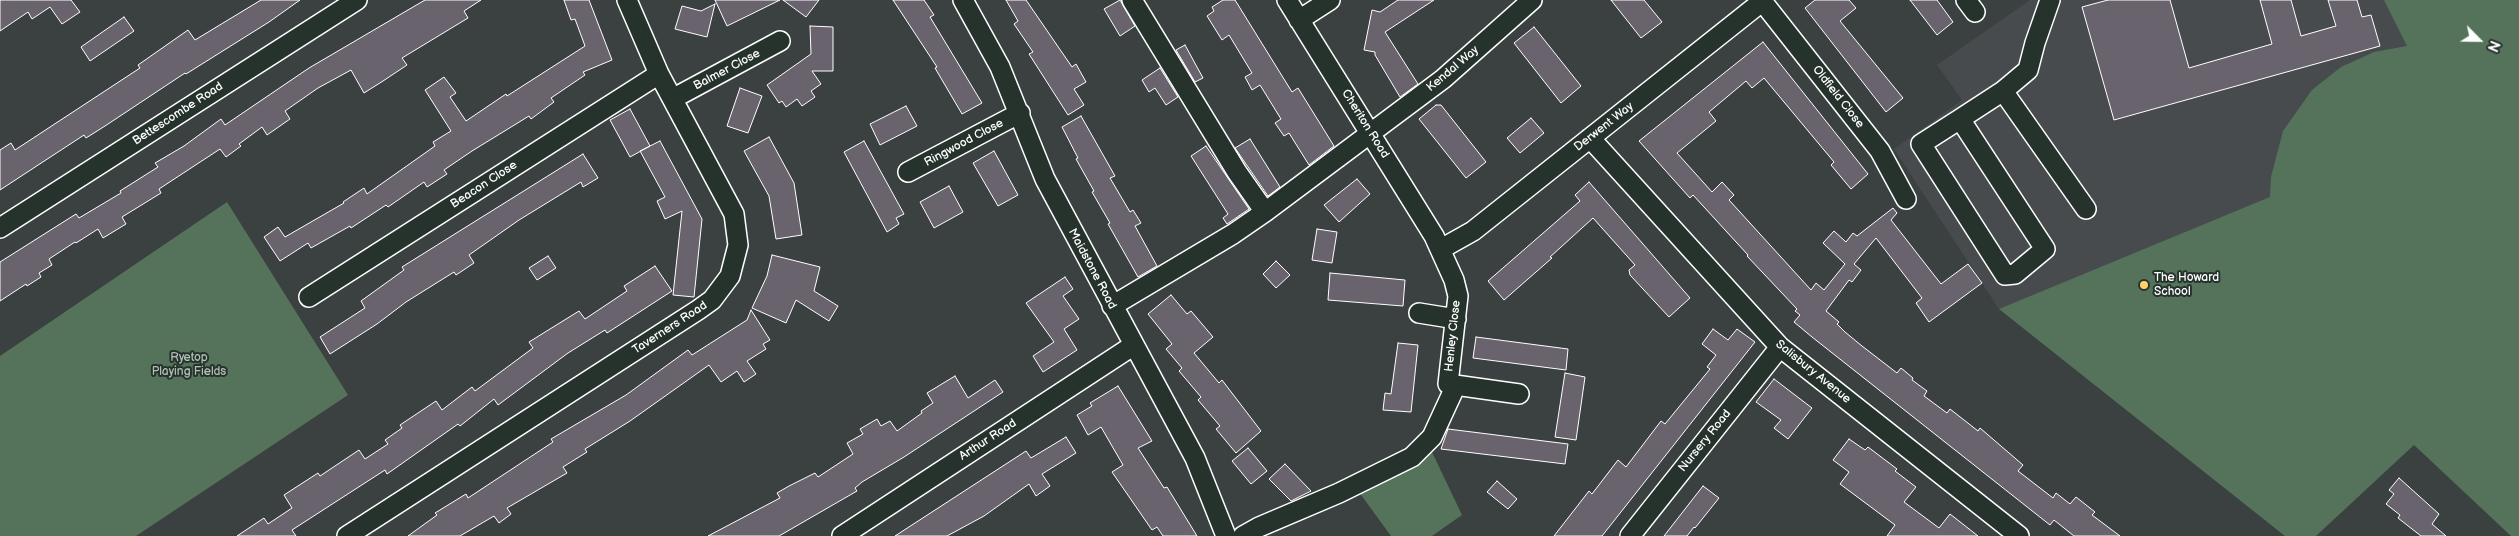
<!DOCTYPE html>
<style>
body{margin:0}
#map{position:relative;width:2519px;height:536px;overflow:hidden;background:#3a4140;font-family:"Balsamiq Sans",sans-serif}
canvas{display:block}
.north{position:absolute;left:2454px;top:15px;width:50px;height:50px;-webkit-text-stroke:4px #26332d;paint-order:stroke;rotate:113deg;font-size:14px;font-weight:700;line-height:20px;text-align:center;color:#fff}
.north::after{content:'';display:block;margin:auto;width:18px;height:22px;background:#fff;clip-path:polygon(50% 0,100% 100%,50% 72%,0 100%)}
</style>
<div id="map">
<canvas width="2519" height="536"></canvas>
<div class="north">N</div>
</div>
<script>
const context = document.querySelector('canvas').getContext('2d');
context.lineJoin = 'round';
function paint(path, color) {
  context.fillStyle = color;
  context.fill(path, 'evenodd');
}
function toPath(rows) {
  const path = new Path2D();
  for (const r of rows) {
    path.moveTo(r[0], r[1]);
    for (let i = 2; i < r.length; i += 2) path.lineTo(r[i], r[i + 1]);
  }
  return path;
}
function stroke(path, color, width, dash) {
  context.strokeStyle = color;
  context.lineWidth = width;
  context.lineCap = dash ? 'butt' : 'round';
  context.setLineDash(dash || []);
  context.stroke(path);
}
function write(font, color, halo, rows, align = 'center') {
  context.font = font + ' "Balsamiq Sans",sans-serif';
  context.lineWidth = 4;
  context.setLineDash([]);
  context.textBaseline = 'middle';
  context.strokeStyle = halo;
  context.fillStyle = color;
  for (const [text, x, y, turn = 0] of rows) {
    context.save();
    context.translate(x, y);
    context.rotate((+turn || 0) * Math.PI / 180);
    context.textAlign = isNaN(turn) ? turn : align;
    if (halo) context.strokeText(text, 0, 0);
    context.fillText(text, 0, 0);
    context.restore();
  }
}
paint(toPath([
 [2030,0,2519,0,2316,536,2285,536,1999,309,1894,149,1962,100,1937,65]
]), '#484b4e');
paint(toPath([
 [2384,0,2519,0,2519,536,2511,536,2414,445,2316,536,2285,536,1999,309,2270,197,2271,177,2283,131,2312,90,2341,67,2374,52,2407,46],
 [227,202,348,395,136,536,0,536,0,356],
 [1430,448,1462,515,1432,536,1391,536,1356,488]
]), '#55735b');
const building = toPath([
 [0,0,71,0,80,12,62,24,50,7,32,19,28,12,0,31,0,0],
 [261,0,300,0,269,22,186,74,185,73,105,126,86,138,84,135,0,190,0,150,11,143,15,150,140,68,138,65,188,30,195,40,261,0],
 [425,0,481,0,464,11,468,18,402,58,407,65,383,81,364,93,351,70,318,88,285,111,290,119,267,135,262,127,239,144,241,146,226,157,220,149,159,189,161,193,122,217,126,224,103,238,98,229,76,243,75,242,49,259,52,265,39,273,41,277,27,286,26,284,0,301,0,262,76,214,79,218,121,193,120,191,158,167,155,163,184,146,221,119,225,125,309,68,425,0],
 [564,0,589,0,612,60,583,72,585,75,551,98,554,102,531,119,529,116,472,151,444,170,447,174,427,187,424,182,388,207,386,205,351,228,350,226,311,248,308,243,280,261,264,237,278,227,285,237,344,203,343,202,364,188,367,194,435,146,433,142,451,131,425,90,444,77,456,93,450,97,466,121,506,94,507,96,585,46,575,19,571,20,564,0],
 [715,0,780,0,727,26,715,0],
 [783,0,819,0,806,17,783,0],
 [893,0,924,0,934,15,930,17,982,103,962,114,935,68,937,67,893,0],
 [1006,0,1026,0,1072,67,1076,64,1086,82,1074,89,1084,105,1068,115,1029,54,1033,52,1014,24,1018,21,1006,0],
 [1120,0,1135,26,1120,36,1104,9,1120,0],
 [1223,0,1235,0,1292,92,1298,88,1334,146,1309,165,1289,133,1284,136,1275,123,1281,119,1260,85,1252,90,1245,77,1252,73,1229,35,1222,40,1207,16,1214,11,1212,7,1223,0],
 [1398,0,1434,0,1385,32,1418,84,1400,97,1375,55,1375,52,1364,50,1372,10,1380,12,1398,0],
 [1611,0,1644,0,1662,22,1641,38,1611,0],
 [1815,0,1849,0,1856,8,1840,21,1903,98,1886,112,1805,8,1815,0],
 [1910,0,1937,0,1953,22,1937,35,1910,0],
 [2108,0,2170,0,2189,68,2272,44,2260,0,2291,0,2301,36,2336,26,2328,0,2357,0,2362,17,2371,15,2380,46,2114,120,2082,7,2108,0],
 [715,4,707,37,675,29,682,6,701,11,715,4],
 [124,17,134,31,90,61,81,47,124,17],
 [810,26,833,27,833,71,812,71,821,84,811,91,815,97,802,106,797,99,786,107,782,101,779,103,767,85,811,54,810,26],
 [1534,27,1581,86,1561,103,1514,43,1534,27],
 [1763,42,1868,174,1851,189,1831,165,1834,162,1764,78,1752,88,1746,81,1709,112,1716,121,1677,153,1712,192,1722,182,1734,195,1729,200,1811,290,1816,283,1824,290,1845,264,1823,243,1834,231,1846,242,1853,233,1857,236,1893,208,1897,213,1891,220,1941,284,1968,264,1982,283,1929,322,1916,303,1922,298,1876,238,1854,264,1861,270,1852,282,1849,280,1826,311,1839,322,1837,324,1845,332,1862,346,1897,373,1901,368,1913,378,1912,380,1927,391,1924,396,1947,413,1950,409,1978,431,1980,428,2023,465,2018,471,2053,498,2056,493,2070,504,2076,497,2095,512,2092,515,2120,536,2074,536,2054,520,2050,525,1812,337,1794,322,1800,315,1795,311,1797,309,1747,256,1748,255,1693,195,1690,198,1639,141,1763,42],
 [1185,45,1203,78,1195,82,1176,50,1185,45],
 [1160,68,1178,97,1166,105,1155,88,1149,92,1142,80,1160,68],
 [740,88,762,96,748,133,727,126,740,88],
 [1436,105,1441,105,1486,162,1466,178,1419,119,1436,105],
 [906,106,917,126,880,145,870,124,906,106],
 [630,109,650,146,630,157,610,120,630,109],
 [1081,116,1115,176,1110,178,1130,212,1133,210,1141,223,1135,226,1157,266,1138,277,1108,224,1110,223,1092,192,1094,191,1076,159,1078,158,1062,127,1081,116],
 [1531,118,1544,133,1520,153,1507,138,1531,118],
 [769,137,794,183,802,235,776,239,769,196,744,151,769,137],
 [1250,139,1280,187,1268,196,1235,148,1250,139],
 [660,141,702,219,694,297,673,295,682,211,665,219,657,201,665,197,640,151,660,141],
 [864,141,904,214,896,218,899,224,887,232,844,152,864,141],
 [1206,146,1249,209,1227,224,1223,218,1228,214,1191,156,1206,146],
 [994,151,1018,195,998,206,973,163,994,151],
 [583,154,598,178,583,187,581,182,519,220,469,255,474,263,456,275,454,272,406,302,377,324,330,354,320,337,365,308,361,301,404,270,402,267,583,154],
 [1357,179,1370,194,1339,222,1324,205,1357,179],
 [1589,182,1690,298,1669,317,1630,275,1629,270,1635,265,1593,218,1550,257,1552,258,1504,300,1488,281,1580,201,1575,195,1589,182],
 [949,186,963,212,934,228,920,202,949,186],
 [1317,229,1337,232,1332,263,1312,260,1317,229],
 [772,255,820,267,814,291,838,306,829,321,796,300,786,323,752,308,767,276,772,255],
 [548,256,556,268,537,280,529,268,548,256],
 [1276,261,1290,275,1276,288,1263,274,1276,261],
 [655,266,672,291,607,333,605,330,568,353,498,405,494,399,460,426,458,424,387,474,385,470,292,530,296,536,237,536,264,518,268,524,292,508,284,495,318,473,320,476,359,450,365,459,388,444,385,440,402,428,400,425,436,401,442,410,472,387,475,391,533,348,529,342,579,311,585,319,627,291,624,286,655,266],
 [1330,273,1405,280,1403,306,1328,300,1330,273],
 [1065,277,1073,289,1063,296,1079,319,1064,329,1077,350,1043,372,1033,356,1054,342,1026,303,1065,277],
 [1171,295,1187,314,1191,311,1213,337,1194,353,1219,383,1222,380,1261,431,1236,453,1216,429,1220,426,1198,400,1201,397,1179,371,1182,368,1166,349,1172,344,1148,314,1171,295],
 [751,310,770,340,763,344,766,349,747,361,756,374,744,382,737,371,721,382,709,365,630,421,585,449,587,452,563,467,567,473,507,508,511,514,499,523,494,516,460,536,408,536,437,515,435,513,466,494,468,498,553,442,551,439,626,395,688,350,692,355,747,320,751,310],
 [1713,329,1728,340,1737,329,1755,342,1602,536,1554,536,1589,491,1592,494,1618,460,1626,467,1661,421,1665,424,1710,369,1707,367,1716,355,1702,344,1713,329],
 [1476,337,1568,349,1566,370,1473,358,1476,337],
 [1398,343,1418,345,1411,412,1383,410,1385,393,1391,394,1398,343],
 [1565,373,1585,377,1576,440,1555,437,1565,373],
 [955,376,968,398,995,380,1003,392,904,457,862,482,855,488,857,491,779,536,708,536,780,498,777,493,789,486,815,473,818,477,853,454,847,443,863,434,860,429,877,419,881,426,890,421,897,431,922,413,921,411,933,403,927,393,955,376],
 [1774,379,1812,408,1788,439,1774,428,1781,420,1756,402,1774,379],
 [1118,386,1152,441,1138,448,1164,488,1167,487,1197,536,1163,536,1157,527,1152,530,1112,472,1123,465,1101,427,1088,435,1077,415,1092,406,1090,403,1118,386],
 [1448,429,1568,444,1565,464,1441,449,1448,429],
 [1066,437,1076,453,1042,474,1050,486,1036,496,1029,484,984,516,947,536,895,536,1026,451,1031,458,1066,437],
 [1849,439,1865,450,1868,447,1897,469,1895,471,1916,487,1904,502,1939,528,1950,514,1978,536,1887,536,1895,525,1840,484,1849,472,1833,460,1849,439],
 [1248,448,1267,471,1251,484,1232,461,1248,448],
 [1285,464,1311,491,1291,501,1269,479,1285,464],
 [2399,478,2439,514,2432,524,2446,536,2421,536,2398,518,2400,515,2386,504,2394,494,2389,490,2399,478],
 [1497,481,1517,499,1508,509,1487,492,1497,481],
 [1703,486,1719,498,1695,528,1694,527,1687,536,1664,536,1703,486]
]);
paint(building, '#69636d');
stroke(building, '#fff', 1);
const minor = toPath([
 [963,0,1000,67,1045,179,1195,458,1226,536],
 [1132,0,1237,172,1265,212],
 [1287,0,1434,236,1454,280,1458,296,1448,384,1519,394],
 [1966,0,1975,12],
 [1762,1,1880,151,1906,199],
 [1299,20,1330,0],
 [2003,91,2086,209],
 [674,98,780,41],
 [1960,119,2045,249,2015,274,2005,275,1921,144,1960,119,2003,91,2028,70,2035,43,2050,0],
 [1590,138,1780,347,2019,536],
 [908,172,1020,113],
 [0,228,357,0],
 [1441,249,1473,231,1764,0],
 [309,297,659,74],
 [1112,306,1233,234,1265,212,1443,79,1532,0],
 [1419,313,1456,319],
 [347,536,698,310,712,300,730,276,738,245,734,214,659,74,627,0],
 [842,536,1134,345],
 [1243,536,1259,527,1339,493,1412,457,1432,437,1456,385],
 [1630,536,1780,347]
]);
stroke(minor, '#fff', 22);
stroke(minor, '#26332d', 19);
for (const [x, y, r, color] of [
 [2144,285,5,"#ffd166"]
]) {
  const dot = new Path2D();
  dot.arc(x, y, r, 0, 2 * Math.PI);
  context.fillStyle = color;
  context.fill(dot);
  stroke(dot, '#26332d', 2);
}
write('12px', '#fff', '#26332d', [
 ["Kendal Way",1453,69,-40],
 ["Balmer Close",727,70,-28],
 ["Oldfield Close",1838,97,52],
 ["Bettescombe Road",178,114,-33],
 ["Cheriton Road",1365,124,58],
 ["Derwent Way",1604,127,-38],
 ["Ringwood Close",964,143,-28],
 ["Beacon Close",484,185,-33],
 ["Maidstone Road",1092,269,62],
 ["Taverners Road",670,328,-33],
 ["Henley Close",1453,336,-84],
 ["Salisbury Avenue",1813,372,39],
 ["Arthur Road",988,440,-33],
 ["Nursery Road",1705,441,-51]
]);
write('12px', '#fff', '#26332d', [
 ["The Howard",2154,278],
 ["School",2154,292]
], 'left');
write('12px', '#b2c0b5', '#26332d', [
 ["Ryetop",189,358],
 ["Playing Fields",189,372]
]);
</script>
